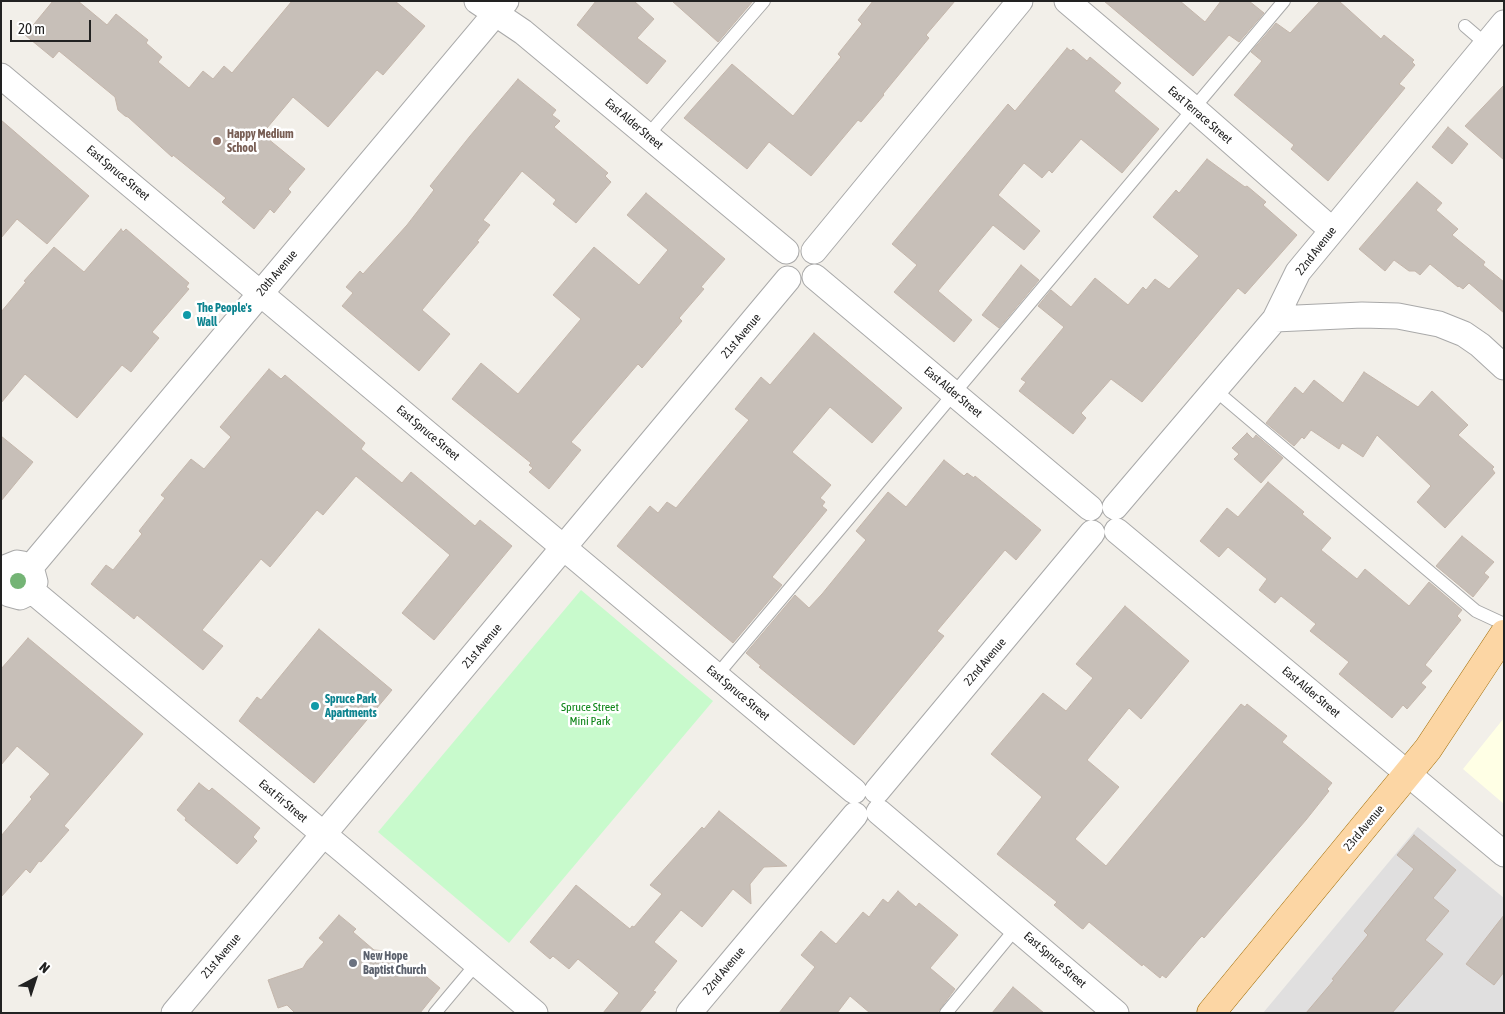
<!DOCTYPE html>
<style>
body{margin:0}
#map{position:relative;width:1505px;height:1014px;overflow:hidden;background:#f2efe9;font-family:"Asap Condensed",sans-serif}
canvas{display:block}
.frame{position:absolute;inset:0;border:2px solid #222;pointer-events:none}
.north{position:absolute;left:10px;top:954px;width:50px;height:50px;-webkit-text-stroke:4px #fff;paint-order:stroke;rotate:40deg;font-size:14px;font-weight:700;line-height:20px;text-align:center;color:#222}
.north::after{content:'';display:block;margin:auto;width:18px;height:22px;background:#222;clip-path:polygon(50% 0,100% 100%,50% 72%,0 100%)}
.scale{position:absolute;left:10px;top:20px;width:81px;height:22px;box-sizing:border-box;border:2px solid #222;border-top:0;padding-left:6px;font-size:15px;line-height:18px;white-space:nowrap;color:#222;-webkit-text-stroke:4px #fff;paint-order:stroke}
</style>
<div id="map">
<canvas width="1505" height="1014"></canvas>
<div class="frame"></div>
<div class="north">N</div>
<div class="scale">20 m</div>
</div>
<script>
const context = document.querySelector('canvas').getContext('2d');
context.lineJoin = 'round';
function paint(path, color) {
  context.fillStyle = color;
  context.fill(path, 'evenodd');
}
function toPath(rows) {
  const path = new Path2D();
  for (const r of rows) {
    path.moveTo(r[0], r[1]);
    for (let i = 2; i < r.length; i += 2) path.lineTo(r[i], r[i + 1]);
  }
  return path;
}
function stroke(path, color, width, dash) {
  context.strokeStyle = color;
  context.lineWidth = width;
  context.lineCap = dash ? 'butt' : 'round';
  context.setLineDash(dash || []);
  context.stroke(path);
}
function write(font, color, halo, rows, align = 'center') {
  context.font = font + ' "Asap Condensed",sans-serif';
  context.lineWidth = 5;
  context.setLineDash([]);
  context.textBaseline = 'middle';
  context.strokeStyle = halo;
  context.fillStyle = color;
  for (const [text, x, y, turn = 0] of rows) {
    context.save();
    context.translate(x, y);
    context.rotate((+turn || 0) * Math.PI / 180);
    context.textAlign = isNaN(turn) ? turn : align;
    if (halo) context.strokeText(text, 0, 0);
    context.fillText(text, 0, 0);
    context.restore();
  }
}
paint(toPath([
 [1418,827,1504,898,1504,1013,1263,1013]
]), '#e0dfdf');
paint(toPath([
 [1504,718,1504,804,1463,769]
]), '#ffffe5');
paint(toPath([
 [581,590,713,701,509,943,378,832]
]), '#c8facc');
const building = toPath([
 [53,1,78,1,107,25,116,14,148,40,146,43,162,57,158,62,189,88,203,71,213,79,224,66,232,73,292,1,395,1,425,26,383,75,377,70,328,127,293,97,262,134,305,169,288,189,291,192,274,213,270,209,254,229,222,202,226,198,173,155,172,157,128,117,125,116,118,110,115,97,59,51,53,58,25,35,53,1],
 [596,1,634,1,654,19,637,38,666,61,647,84,577,25,596,1],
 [672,1,753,1,718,42,672,1],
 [873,1,955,1,926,35,929,38,883,94,884,95,861,122,858,120,811,176,769,142,747,169,684,118,732,64,793,116,841,57,838,54,862,24,858,20,873,1],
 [1104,1,1180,1,1205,22,1221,1,1249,1,1264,13,1239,42,1229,35,1193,76,1104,1],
 [1320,1,1339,1,1381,39,1384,35,1414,60,1412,62,1415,65,1399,84,1405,88,1328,181,1291,149,1294,145,1234,95,1262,61,1251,52,1276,23,1290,33,1320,1],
 [1067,48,1071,51,1073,49,1087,61,1090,57,1121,83,1114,91,1159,129,1122,173,1081,139,1052,173,1049,170,1042,178,1024,163,998,195,1040,231,1024,250,993,225,938,291,972,320,954,342,894,292,917,265,892,244,1008,104,1015,111,1067,48],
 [518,79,556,110,552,115,560,121,554,127,608,173,605,176,611,182,576,223,553,204,556,200,522,171,483,220,490,225,477,241,479,242,422,310,450,334,419,371,342,306,353,293,346,287,360,271,363,274,407,225,434,190,430,186,470,136,518,79],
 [1504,85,1504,160,1465,126,1504,85],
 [1,120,89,196,47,244,17,219,1,238,1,120],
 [1448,127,1468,144,1452,164,1432,147,1448,127],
 [1207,159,1245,187,1247,186,1266,202,1263,205,1297,235,1245,294,1238,288,1142,402,1111,379,1081,413,1086,418,1073,434,1019,391,1026,382,1021,379,1064,327,1038,306,1051,290,1071,307,1095,278,1128,305,1143,287,1146,290,1155,279,1169,289,1199,256,1153,217,1176,190,1179,193,1207,159],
 [1417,182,1442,203,1436,210,1458,229,1452,235,1485,262,1483,265,1504,282,1504,313,1469,283,1463,289,1459,286,1458,287,1430,264,1420,275,1415,271,1409,271,1394,260,1385,271,1359,249,1417,182],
 [646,193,725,259,701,287,704,289,679,318,682,321,642,368,638,364,571,442,581,450,549,489,529,472,533,468,529,465,531,463,452,399,481,363,518,394,581,319,553,295,594,247,639,285,668,250,627,215,646,193],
 [121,229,123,232,126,229,189,283,186,287,189,289,152,332,159,338,131,372,122,365,77,418,25,374,1,403,1,312,26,282,24,281,54,247,84,272,121,229],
 [1021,265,1039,280,999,328,982,315,1021,265],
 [814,333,902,408,872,443,830,407,792,452,831,485,820,498,825,502,822,506,827,510,772,577,782,585,733,643,617,546,650,506,658,513,667,502,676,508,749,420,735,409,761,377,770,385,814,333],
 [269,369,281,379,285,375,365,443,361,449,402,483,411,472,475,526,480,520,512,546,434,640,402,613,450,555,356,476,323,515,317,510,270,567,261,559,202,630,223,646,203,670,137,615,134,619,91,584,106,565,113,570,142,534,139,531,165,498,161,495,191,459,204,469,231,437,220,427,269,369],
 [1364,372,1418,407,1432,391,1468,425,1458,435,1494,467,1492,469,1495,473,1445,528,1417,502,1431,486,1377,435,1363,457,1342,443,1339,449,1311,430,1304,439,1302,437,1294,446,1266,423,1295,387,1303,394,1314,380,1343,403,1364,372],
 [1247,433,1253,439,1256,435,1283,458,1261,483,1234,459,1239,454,1232,448,1247,433],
 [1,436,33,462,1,501,1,436],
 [944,460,964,476,967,473,974,478,975,476,1041,530,1016,560,1005,550,937,631,944,636,854,745,759,667,761,666,746,653,795,595,809,608,822,594,866,540,856,531,888,492,906,507,944,460],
 [1268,482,1304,512,1302,514,1331,538,1321,550,1357,579,1365,569,1409,606,1429,582,1462,610,1457,616,1461,620,1425,665,1432,671,1421,683,1426,687,1407,709,1403,705,1392,718,1339,674,1349,662,1310,631,1316,624,1281,596,1275,603,1259,590,1267,579,1228,547,1219,557,1200,541,1227,508,1238,517,1268,482],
 [1462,536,1494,562,1484,573,1489,577,1473,597,1436,566,1462,536],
 [1125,606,1189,661,1141,719,1129,708,1087,760,1119,787,1075,839,1106,866,1241,704,1245,707,1247,704,1287,736,1282,742,1332,783,1327,789,1329,791,1306,820,1204,938,1202,936,1199,939,1166,978,1162,975,1160,978,1143,964,1142,966,1089,922,1083,929,1081,928,1054,905,1057,902,997,854,1042,797,991,754,1043,693,1066,711,1093,678,1076,664,1125,606],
 [319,629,392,690,314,783,239,721,257,697,261,700,319,629],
 [28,638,143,734,64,826,69,830,41,862,39,861,30,873,26,869,1,897,1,836,32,799,30,797,50,774,17,746,1,765,1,669,28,638],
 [199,783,209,791,212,788,260,828,253,837,257,841,237,864,185,820,186,818,177,810,199,783],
 [719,811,787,866,764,867,750,884,751,904,733,889,702,927,681,910,654,942,677,961,653,991,656,992,639,1013,603,1013,619,993,578,959,569,969,553,956,550,959,530,942,576,885,630,929,632,926,634,927,662,894,650,885,702,827,704,829,719,811],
 [1414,835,1456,870,1433,898,1449,911,1425,940,1443,954,1392,1013,1306,1013,1334,980,1332,979,1368,935,1364,931,1414,869,1397,855,1414,835],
 [898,891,916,907,919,903,958,935,930,968,955,989,937,1013,870,1013,850,996,837,1013,779,1013,815,967,801,955,821,931,836,944,863,912,869,917,883,899,888,903,898,891],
 [339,915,356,929,353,932,374,950,386,951,393,954,410,973,415,967,440,988,420,1013,295,1013,287,1005,278,1008,268,980,303,968,307,961,324,942,319,938,339,915],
 [1504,915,1504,972,1494,985,1466,964,1504,915],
 [1013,987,1044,1013,992,1013,1013,987]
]);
paint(building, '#c7bfb8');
stroke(building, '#c4b6ab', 1);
const service = toPath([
 [1465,26,1486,44],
 [648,135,764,1],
 [1215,390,1476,611,1504,624],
 [717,675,1284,1],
 [435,1013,477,963],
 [946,1013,1017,927]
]);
const minor = toPath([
 [477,1,523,32,786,251],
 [1067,1,1193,108,1332,230],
 [1,76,854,791],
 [814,251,1020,1],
 [815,277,1090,508],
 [1275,319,1362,315,1398,316,1439,324,1464,334,1480,345,1504,367],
 [1115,507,1275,319,1298,272,1504,23],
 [1117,531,1504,854],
 [30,568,506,1],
 [1,578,3,571,7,567,17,563,23,564,32,571,35,582,30,592,20,597,9,594,5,591,1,582],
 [31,590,345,852,535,1013],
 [877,791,1092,533],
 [879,812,1116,1013],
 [174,1013,788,279],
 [689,1013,855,815]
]);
const primary = toPath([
 [1211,1013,1428,749,1504,634]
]);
stroke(service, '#a9a9a9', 14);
stroke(minor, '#a9a9a9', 27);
stroke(primary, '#a06b00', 29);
stroke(service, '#fff', 12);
stroke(minor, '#fff', 25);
stroke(primary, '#fcd6a4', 28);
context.fillStyle = '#74b475';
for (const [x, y] of [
 [18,581]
]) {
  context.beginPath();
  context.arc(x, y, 8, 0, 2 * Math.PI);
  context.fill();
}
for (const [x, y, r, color] of [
 [217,141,5,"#8d6e63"],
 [187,315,5,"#0f9aa8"],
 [315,706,5,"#0f9aa8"],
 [353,963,5,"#6b7280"]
]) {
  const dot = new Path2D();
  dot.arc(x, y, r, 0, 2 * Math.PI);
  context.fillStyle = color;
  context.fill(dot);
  stroke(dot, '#fff', 2);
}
write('12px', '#222', '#fff', [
 ["East Terrace Street",1200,115,41],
 ["East Alder Street",634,124,40],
 ["East Spruce Street",118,173,40],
 ["22nd Avenue",1316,251,-52],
 ["20th Avenue",277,273,-50],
 ["21st Avenue",741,336,-50],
 ["East Alder Street",953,392,40],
 ["East Spruce Street",428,433,40],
 ["21st Avenue",482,646,-50],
 ["22nd Avenue",985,662,-50],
 ["East Alder Street",1311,692,40],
 ["East Spruce Street",738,693,40],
 ["East Fir Street",283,801,40],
 ["23rd Avenue",1364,828,-50],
 ["21st Avenue",221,956,-50],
 ["East Spruce Street",1055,960,41],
 ["22nd Avenue",724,971,-50]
]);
write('bold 12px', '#785e54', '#fff', [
 ["Happy Medium",227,134],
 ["School",227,148]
], 'left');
write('bold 12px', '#0d838f', '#fff', [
 ["The People's",197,308],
 ["Wall",197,322],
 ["Spruce Park",325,699],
 ["Apartments",325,713]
], 'left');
write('12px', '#0c8416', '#fff', [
 ["Spruce Street",590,707],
 ["Mini Park",590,721]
]);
write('bold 12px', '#5b616d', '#fff', [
 ["New Hope",363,956],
 ["Baptist Church",363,970]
], 'left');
</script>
